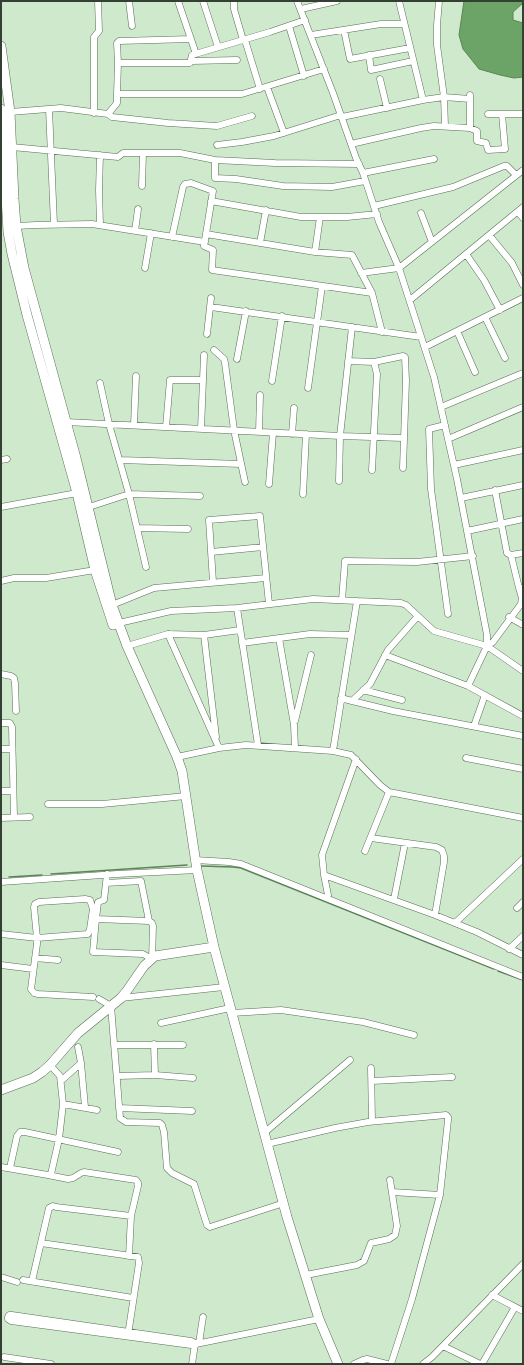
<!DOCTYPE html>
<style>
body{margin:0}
#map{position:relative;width:524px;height:1365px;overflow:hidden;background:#cee9cb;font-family:Poppins,sans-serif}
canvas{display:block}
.frame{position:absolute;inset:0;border:2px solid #354034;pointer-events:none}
</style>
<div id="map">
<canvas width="524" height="1365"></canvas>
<div class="frame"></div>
</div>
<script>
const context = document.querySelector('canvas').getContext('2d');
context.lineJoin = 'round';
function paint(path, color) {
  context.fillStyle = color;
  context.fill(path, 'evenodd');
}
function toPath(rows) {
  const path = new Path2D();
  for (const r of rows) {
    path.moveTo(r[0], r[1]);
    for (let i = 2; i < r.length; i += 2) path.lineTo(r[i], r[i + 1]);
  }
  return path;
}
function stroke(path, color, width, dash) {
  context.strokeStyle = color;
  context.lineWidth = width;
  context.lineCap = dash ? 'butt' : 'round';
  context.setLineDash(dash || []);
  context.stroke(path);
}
const water = toPath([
 [464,1,523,1,523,3,513,12,513,20,523,23,523,77,514,78,500,75,479,69,463,49,459,35,464,1]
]);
paint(water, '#6ca366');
stroke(water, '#5c8557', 1);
stroke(toPath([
 [201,866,233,867,241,868,494,969],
 [51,874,187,865],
 [9,877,42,875],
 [498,971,523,980]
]), '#5c8557', 1.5);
const street = toPath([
 [129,1,132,26],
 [178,1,196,54],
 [203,1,218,47],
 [234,1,234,9,243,40],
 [297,1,333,93,356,158,363,173,379,222,399,268,434,377,457,479,487,635,487,646,468,686],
 [439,1,437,25,437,45,444,97,445,126],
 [301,9,337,1],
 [289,26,304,76],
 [344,30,350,59,410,48],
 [311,35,381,24,404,24],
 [245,40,260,89],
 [369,55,371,70,413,61],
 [192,61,237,60],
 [118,63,117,43,119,41,191,39],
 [380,79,387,108],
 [267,87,284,133],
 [117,94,118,63,190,63,192,55,270,32,305,20],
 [470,95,470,128],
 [423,100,444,97,470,99],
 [49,109,54,224],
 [10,112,61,108,108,114,117,103,117,94,242,94,324,69],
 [94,113,94,37,99,31,98,1],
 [108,114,112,117,168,123,217,126,252,116],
 [488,114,523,114],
 [342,117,423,100,399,1],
 [351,144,421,128,434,126,470,128,477,131,477,141,486,143,488,150,505,149,502,114],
 [217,145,242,142,274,136,341,115],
 [12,147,118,157,123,153,180,153,215,160,275,163,359,164],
 [215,160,215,178,236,179,283,186,332,187,365,181],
 [363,173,434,159],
 [142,186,143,153],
 [211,201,301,217,347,217,377,214],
 [374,206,453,187,504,166,507,166,516,175],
 [518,212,523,218],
 [421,213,432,242],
 [100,225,99,190,100,155],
 [16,226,36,225,92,224,205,242],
 [135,231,138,209],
 [206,234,315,252,352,255,372,293,382,332],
 [489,235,512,263,523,285],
 [172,237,183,187,185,184,191,183,213,191,204,246,213,250,212,270,372,293],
 [260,243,266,210],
 [315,252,320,217],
 [466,254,484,280,500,310],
 [145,268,151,233],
 [361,273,399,268,523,170],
 [410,300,523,207],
 [211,307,421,337],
 [485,317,505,358],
 [457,331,475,372],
 [207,334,211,298],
 [425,347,523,298],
 [214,350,224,359,225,363,234,430,245,482],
 [237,359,246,311],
 [348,361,374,362,377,374,372,470],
 [374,362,403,356,405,357,406,381,403,468],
 [272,381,282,316],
 [100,383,109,424,129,494,146,567],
 [308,388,322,286],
 [441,407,523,373],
 [66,422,340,436,403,438],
 [134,425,136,376],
 [445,425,429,429,431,489,448,614],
 [166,427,170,380,203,380],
 [201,429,204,355],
 [259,432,260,395],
 [292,434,294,408],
 [448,439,523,407],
 [1,460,7,459],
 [120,460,241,464],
 [454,465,523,450],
 [339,481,340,436,352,327],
 [269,484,273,433],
 [495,490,507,553,511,555,523,553],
 [303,494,306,434],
 [461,498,523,485],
 [1,507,77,493],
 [89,507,129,494,200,496],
 [137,528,188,529],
 [467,531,523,519],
 [211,552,263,547],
 [511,555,519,588],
 [1,581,14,578,46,578,95,570],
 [213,582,209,520,260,516,269,604],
 [342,600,345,561,417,562,473,556],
 [112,605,154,588,266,578],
 [237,608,258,745],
 [509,617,523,625],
 [119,623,171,611,237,608,313,599,401,603,406,605,434,631,487,646,523,671],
 [168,634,219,748],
 [204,635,216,737],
 [279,638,294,725,295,748],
 [242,643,310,634,351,635],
 [127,646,168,634,204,635,240,630],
 [487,646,493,642,521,604,522,598,519,588,523,588],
 [385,655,468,686,523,716],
 [1,674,11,676,14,678,15,683,16,711],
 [363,690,402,700],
 [341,698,352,701,370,684,388,650,418,616],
 [352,701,393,711,523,736],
 [295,721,311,655],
 [1,723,10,723,12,727,14,817],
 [474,726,485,695],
 [1,749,12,749],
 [333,751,357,601],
 [177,757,219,748,246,745,333,751,351,755,380,785,389,792,523,818],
 [466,758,523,769],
 [356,759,322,855,324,875,435,915,477,932,523,955],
 [1,791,13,791],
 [48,804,102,804,186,796],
 [1,818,30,817],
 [371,838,436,847,442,850,444,856,444,862,435,915],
 [365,851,389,792],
 [195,860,229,862,241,864,523,977],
 [324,875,328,895],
 [1,882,117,874,197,870],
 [106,883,141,881,149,921],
 [394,899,405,843],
 [517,908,523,902],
 [96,919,149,921,152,923,153,926,152,959,143,954,93,952,96,919,98,902,104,900,107,874],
 [455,923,523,859],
 [1,934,37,938,88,934,90,929,93,909,90,900,85,899,39,902,35,904,34,907,37,938,37,944,31,989,34,993,38,994,93,997],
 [509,949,523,936],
 [35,958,58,960],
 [1,965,33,969],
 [121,998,224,987],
 [99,999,111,1006,120,1118,126,1122,160,1123,162,1125,164,1132,167,1168,172,1173,194,1184,207,1225,210,1227,284,1203],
 [232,1013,281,1010,363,1022,414,1035],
 [161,1023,230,1008],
 [115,1045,183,1045],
 [78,1047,81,1063,85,1107],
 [371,1068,372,1121],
 [155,1075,193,1078],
 [118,1076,155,1075,154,1044],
 [61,1081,81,1063],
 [372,1081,452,1077],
 [63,1104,97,1110],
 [119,1108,192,1111],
 [264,1133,350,1060],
 [267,1144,335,1128,368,1122,446,1115,448,1117,448,1120,440,1195],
 [1,1167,48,1175,51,1174,59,1139,63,1104,60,1076,50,1065],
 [10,1168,17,1136,20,1132,25,1132,118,1152],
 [48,1175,68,1179,73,1178,81,1173,84,1172,136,1180,138,1183,138,1186,131,1216,129,1256],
 [41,1243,138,1257,139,1263,128,1335],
 [306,1275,357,1265,364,1261,371,1243,389,1239,395,1235,397,1226,390,1180],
 [1,1277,17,1282],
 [23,1280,133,1298],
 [32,1281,49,1208,53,1206,56,1207,131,1216],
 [492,1295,523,1311],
 [199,1343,203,1317],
 [197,1344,191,1341,12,1315,9,1315,8,1317,8,1319,11,1321,191,1345,319,1319],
 [443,1346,480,1364],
 [4,1357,51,1364],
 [192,1364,195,1344],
 [354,1364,363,1360,367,1359,387,1364],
 [391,1364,412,1299,440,1195,392,1192],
 [423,1364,432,1357,523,1264],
 [482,1364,515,1307]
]);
const secondary = toPath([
 [1,46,10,112,14,199,16,226,24,268,76,458,112,605,127,646,177,757,182,771,197,870,214,947,287,1217,319,1319,338,1364],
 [1,109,8,232,12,254,27,315,77,493,95,570,113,625],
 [1,1090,33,1078,42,1072,50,1065,78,1033,121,998,126,992,144,966,155,956,214,947]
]);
stroke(street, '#586f55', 7);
stroke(secondary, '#586f55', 10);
stroke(street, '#fff', 6);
stroke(secondary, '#fff', 9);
</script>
